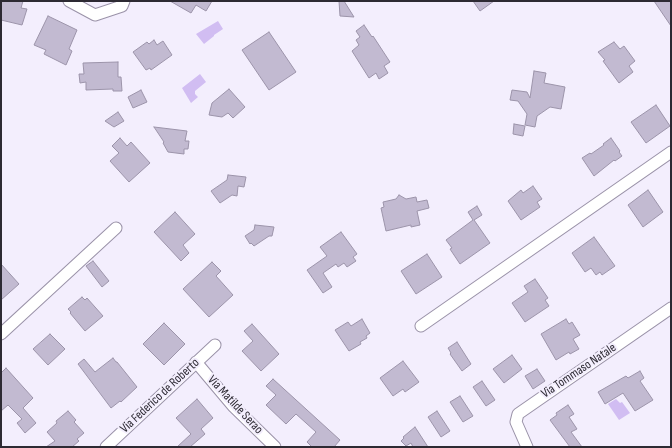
<!DOCTYPE html>
<style>
body{margin:0}
#map{position:relative;width:672px;height:448px;overflow:hidden;background:#f3eefd;font-family:"Sofia Sans Condensed",sans-serif}
canvas{display:block}
.frame{position:absolute;inset:0;border:2px solid #2d2a33;pointer-events:none}
</style>
<div id="map">
<canvas width="672" height="448"></canvas>
<div class="frame"></div>
</div>
<script>
const context = document.querySelector('canvas').getContext('2d');
context.lineJoin = 'round';
function paint(path, color) {
  context.fillStyle = color;
  context.fill(path, 'evenodd');
}
function toPath(rows) {
  const path = new Path2D();
  for (const r of rows) {
    path.moveTo(r[0], r[1]);
    for (let i = 2; i < r.length; i += 2) path.lineTo(r[i], r[i + 1]);
  }
  return path;
}
function stroke(path, color, width, dash) {
  context.strokeStyle = color;
  context.lineWidth = width;
  context.lineCap = dash ? 'butt' : 'round';
  context.setLineDash(dash || []);
  context.stroke(path);
}
function write(font, color, halo, rows, align = 'center') {
  context.font = font + ' "Sofia Sans Condensed",sans-serif';
  context.lineWidth = 4;
  context.setLineDash([]);
  context.textBaseline = 'middle';
  context.strokeStyle = halo;
  context.fillStyle = color;
  for (const [text, x, y, turn = 0] of rows) {
    context.save();
    context.translate(x, y);
    context.rotate((+turn || 0) * Math.PI / 180);
    context.textAlign = isNaN(turn) ? turn : align;
    if (halo) context.strokeText(text, 0, 0);
    context.fillText(text, 0, 0);
    context.restore();
  }
}
paint(toPath([
 [218,21,223,29,214,35,214,36,204,44,196,34],
 [200,74,206,82,195,91,195,94,198,97,191,103,182,88],
 [616,399,620,403,622,402,630,413,619,420,608,404]
]), '#d1bdf2');
const building = toPath([
 [1,1,23,1,21,8,27,9,22,25,1,20,1,1],
 [170,1,212,1,206,11,196,5,191,13,170,1],
 [339,1,344,1,354,17,340,16,339,1],
 [473,1,494,1,480,11,473,1],
 [654,1,671,1,671,26,654,1],
 [48,16,77,30,69,49,72,51,66,65,44,54,46,50,34,45,48,16],
 [364,25,372,37,373,36,390,62,384,66,388,73,379,79,376,73,369,78,352,51,359,45,356,40,360,37,356,31,364,25],
 [269,32,296,72,269,90,242,50,269,32],
 [154,40,157,45,163,41,172,55,151,70,150,68,146,70,133,52,147,42,149,44,154,40],
 [614,42,620,49,624,46,635,61,629,66,633,72,619,83,603,61,605,60,598,52,614,42],
 [118,62,118,77,121,77,122,91,113,91,113,89,86,90,86,82,80,83,79,74,84,74,83,63,118,62],
 [534,71,546,73,544,83,565,87,561,109,550,107,537,116,535,127,525,125,527,114,518,101,510,100,512,90,527,92,530,98,534,71],
 [229,89,245,107,233,118,228,113,222,117,209,115,212,103,229,89],
 [141,90,147,102,133,108,128,97,141,90],
 [656,105,670,126,646,143,631,122,656,105],
 [118,112,124,121,114,127,105,121,118,112],
 [514,124,525,126,523,136,513,134,514,124],
 [154,127,187,131,185,141,189,141,188,149,184,149,184,154,168,152,163,143,164,142,154,127],
 [120,138,127,146,131,142,150,163,129,182,110,161,119,153,112,146,120,138],
 [611,138,620,151,619,152,622,156,615,161,614,160,594,176,582,158,590,153,591,154,604,145,603,144,611,138],
 [228,175,246,177,244,187,238,186,237,196,232,195,220,203,211,191,227,180,228,175],
 [533,186,542,199,537,202,540,207,521,220,508,201,521,190,523,193,533,186],
 [648,190,663,212,643,227,628,205,648,190],
 [399,195,406,199,416,197,417,202,427,200,429,208,417,211,420,225,411,227,411,225,386,231,381,208,384,207,383,202,396,199,399,195],
 [477,206,482,215,474,220,490,243,460,264,450,249,452,248,446,240,473,220,468,212,477,206],
 [175,212,195,234,183,245,189,253,181,261,154,232,175,212],
 [255,225,274,227,272,236,269,236,254,246,251,243,250,244,245,236,254,230,255,225],
 [341,232,357,254,353,257,356,261,347,267,344,263,338,267,336,264,323,273,332,287,323,293,307,270,327,256,320,247,341,232],
 [594,237,615,266,602,275,600,272,596,275,591,268,585,272,572,253,594,237],
 [427,254,442,277,416,294,401,271,427,254],
 [93,261,109,281,102,287,86,266,93,261],
 [212,262,221,271,216,276,233,295,209,317,183,289,212,262],
 [1,264,19,284,1,300,1,264],
 [535,279,548,298,545,300,549,306,525,322,512,303,528,292,524,286,535,279],
 [82,297,85,300,87,298,103,316,85,331,70,313,71,312,68,309,82,297],
 [362,319,370,333,366,336,367,338,360,342,361,344,349,351,335,330,348,322,351,326,362,319],
 [566,319,569,324,572,322,580,335,573,339,579,349,570,354,569,352,556,360,541,334,566,319],
 [164,323,185,344,164,365,143,344,164,323],
 [252,324,279,354,261,371,242,351,253,341,244,331,252,324],
 [50,334,65,349,48,365,33,349,50,334],
 [457,342,471,364,462,371,450,354,451,353,448,348,457,342],
 [512,355,522,369,504,383,493,369,512,355],
 [113,358,116,362,117,362,137,387,121,402,120,401,111,408,78,364,84,359,95,372,113,358],
 [403,361,419,382,405,392,403,389,393,396,380,378,403,361],
 [6,368,33,398,23,408,36,423,25,433,17,423,22,419,8,405,1,411,1,373,6,368],
 [537,369,545,381,533,389,525,376,537,369],
 [640,371,644,378,640,381,653,400,635,411,623,393,605,404,598,392,626,376,628,378,640,371],
 [273,379,340,440,334,447,312,447,307,442,316,432,296,414,286,424,266,405,276,395,266,386,273,379],
 [482,381,495,400,486,406,473,387,482,381],
 [460,396,473,416,463,422,450,402,460,396],
 [197,399,213,418,201,429,205,434,190,447,177,447,191,434,176,418,197,399],
 [568,405,574,414,569,417,577,429,571,432,582,447,570,447,550,420,557,415,556,413,568,405],
 [68,411,76,420,74,422,84,433,77,439,79,441,72,447,46,447,55,441,47,432,57,423,56,421,68,411],
 [437,411,450,431,441,437,428,417,437,411],
 [415,427,428,447,413,447,411,443,406,446,401,441,404,438,403,437,415,427]
]);
paint(building, '#c2bad1');
stroke(building, '#9c94aa', 1);
const street = toPath([
 [69,1,95,15,122,6,124,1],
 [421,326,671,152],
 [1,334,116,228],
 [196,362,233,406,275,447],
 [106,447,215,345],
 [527,447,516,422,518,414,671,308]
]);
stroke(street, '#9a92a8', 13);
stroke(street, '#fff', 11);
write('13px', '#2d2a33', '#f3eefd', [
 ["Via Tommaso Natale",579,371,-34],
 ["Via Federico de Roberto",160,396,-43],
 ["Via Matilde Serao",235,405,47]
]);
</script>
